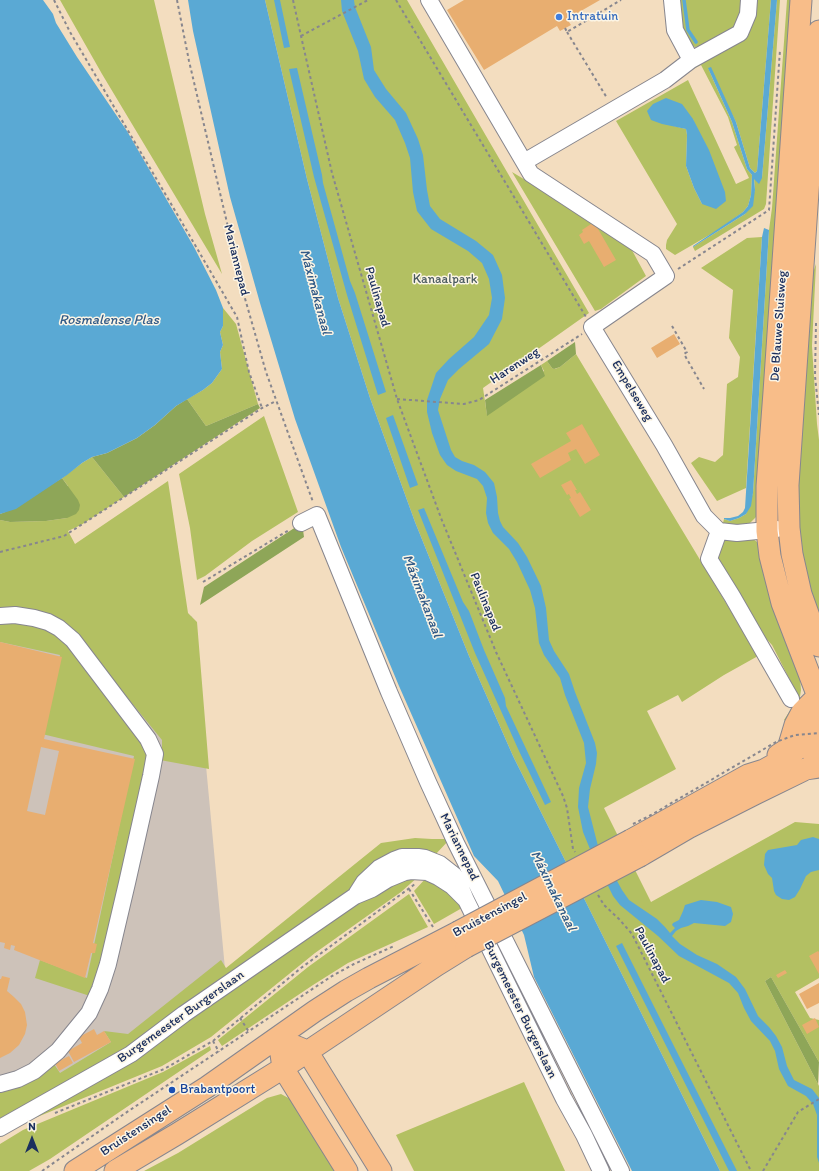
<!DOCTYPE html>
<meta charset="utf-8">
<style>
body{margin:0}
#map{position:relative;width:819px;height:1171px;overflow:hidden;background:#f3ddbf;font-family:Itim,sans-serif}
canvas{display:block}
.north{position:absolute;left:12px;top:1119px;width:40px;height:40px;-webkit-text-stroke:3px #fcf5e5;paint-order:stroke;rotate:0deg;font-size:11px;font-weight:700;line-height:16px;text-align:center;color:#1b2f5e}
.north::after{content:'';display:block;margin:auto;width:14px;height:18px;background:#1b2f5e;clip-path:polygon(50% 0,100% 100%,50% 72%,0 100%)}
</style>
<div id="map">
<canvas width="819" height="1171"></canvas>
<div class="north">N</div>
</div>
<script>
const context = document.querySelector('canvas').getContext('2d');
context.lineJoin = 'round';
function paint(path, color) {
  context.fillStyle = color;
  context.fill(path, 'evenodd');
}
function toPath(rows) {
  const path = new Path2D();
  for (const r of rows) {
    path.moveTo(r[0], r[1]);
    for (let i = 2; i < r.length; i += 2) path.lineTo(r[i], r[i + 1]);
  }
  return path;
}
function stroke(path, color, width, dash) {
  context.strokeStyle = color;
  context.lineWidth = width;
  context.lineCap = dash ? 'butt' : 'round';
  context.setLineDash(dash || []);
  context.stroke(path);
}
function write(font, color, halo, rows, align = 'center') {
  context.font = font + ' Itim,sans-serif';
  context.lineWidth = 3;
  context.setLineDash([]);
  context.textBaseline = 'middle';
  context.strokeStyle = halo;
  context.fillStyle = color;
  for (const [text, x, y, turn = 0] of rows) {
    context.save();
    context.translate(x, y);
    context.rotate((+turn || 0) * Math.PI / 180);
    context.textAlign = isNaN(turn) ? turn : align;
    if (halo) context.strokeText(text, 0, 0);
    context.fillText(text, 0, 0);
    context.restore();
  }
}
paint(toPath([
 [192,616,225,969,134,1035,0,1106,0,637,121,666]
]), '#cdc2b9');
paint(toPath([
 [60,0,154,0,205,214,222,274,102,74],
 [265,0,407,0,589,313,483,388,487,415,544,371,541,365,547,361,552,368,555,369,560,367,576,354,758,656,724,675,682,702,678,695,647,711,676,769,604,808,651,902,795,822,819,824,819,978,795,992,810,1018,819,1020,819,1062,771,977,765,981,819,1086,819,1171,720,1171,513,756,469,656,415,522,370,398,338,298,307,179],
 [678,0,743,0,742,11,738,22,730,30,703,46,695,47,691,46,682,29],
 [755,0,771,0,757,171,755,173,750,168,736,122,708,68,732,122,747,169,752,175,751,195,748,206,743,212,718,230,675,255,666,249,666,245,667,240,677,224,616,121,688,80,736,184,749,178,734,147,737,145,728,117,701,65,693,69,693,66,734,43],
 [693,119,702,204,694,188,686,166,687,135,686,129,674,126],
 [777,0,780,0,766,204,764,209,695,251,693,247,745,214,755,190,754,178,762,178],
 [787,0,794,0,757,516,749,524,737,526,723,523,724,519,730,521,739,518,746,514,753,493,769,230,772,208],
 [512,172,627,241,646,276,601,309,595,311],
 [762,237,746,488,717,501,691,463,699,457,715,462,723,455,727,384,738,377,740,357,729,338,733,290,701,268,747,238],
 [816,264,812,346,817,424,819,440,819,624,796,530,808,287],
 [223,308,236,324,258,404,206,426,187,399,203,390,212,383,222,369,220,352,223,345,220,332,223,326],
 [264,416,298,512,252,541,205,576,197,580,190,528,179,474],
 [92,457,124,497,81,525,68,531,75,544,168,481,188,613,197,622,209,769,160,760,162,752,162,740,77,636,66,624,54,616,38,612,0,610,0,520,10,522,46,521,67,518,68,486,62,478,82,463],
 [731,537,752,538,757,542,761,550,765,577,777,620,800,678,801,690,799,703,789,723,784,720,793,706,795,695,792,684,772,645,750,621,717,563,719,544],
 [10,620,59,633,149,750,93,997,35,978,40,960,87,978,134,756,42,734,60,655,0,642,0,622],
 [415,838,432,839,450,839,434,856,341,900,126,1050,0,1120,0,1089,54,1064,60,1073,111,1042,104,1031,128,1034,221,960,226,968,381,843],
 [419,876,401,892,315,953,211,1037,162,1066,20,1124,392,879],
 [427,877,447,887,462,908,434,924,414,891],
 [409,894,428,927,348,963,313,985,222,1046,218,1040,308,967],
 [210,1046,211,1050,50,1159,29,1171,0,1171,0,1144,23,1130,163,1072],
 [524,1082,565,1171,414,1171,396,1135],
 [281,1094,294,1101,335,1171,144,1171,178,1153,267,1098]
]), '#b3c062');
paint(toPath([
 [575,342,576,354,560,367,554,369,552,368,547,361],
 [541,365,545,376,487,416,485,400],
 [187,399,206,426,258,404,260,408,124,497,92,457,107,453,137,438,155,425,176,406],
 [62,478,78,500,80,505,79,510,76,514,67,518,46,521,10,522,0,520,0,514,5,512],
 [302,523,304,537,200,605,204,587],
 [771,977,819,1062,818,1084,765,981]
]), '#8ea658');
paint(toPath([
 [0,0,43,0,53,14,56,23,77,57,127,131,194,247,216,290,223,308,223,326,220,332,223,345,220,352,222,369,212,383,203,390,176,406,155,425,137,438,107,453,92,457,82,463,67,475,16,509,0,514],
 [188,0,265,0,307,179,338,298,370,398,415,522,469,656,513,756,720,1171,632,1171,534,977,524,935,498,881,474,856,399,686,341,547,295,419,260,303,230,197,193,31],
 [274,0,280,0,290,47,284,48],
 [341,0,354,0,355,7,371,47,374,70,386,89,406,113,418,139,423,155,427,190,430,206,440,219,476,241,493,255,502,275,505,298,502,319,489,344,459,369,448,380,440,399,438,410,451,450,455,457,462,461,474,465,485,472,494,483,497,497,498,513,500,521,503,527,518,543,527,557,541,586,546,608,549,640,554,651,569,674,575,692,595,743,597,753,596,764,590,789,588,807,598,846,622,890,629,900,657,919,665,927,670,933,675,928,672,925,673,923,679,920,683,911,685,905,701,900,717,902,731,907,733,914,731,922,725,926,694,923,688,926,681,928,676,931,672,936,680,944,697,955,717,964,736,977,745,989,758,1016,769,1027,776,1036,782,1047,787,1066,794,1080,812,1089,819,1098,819,1163,817,1157,817,1115,813,1104,806,1096,788,1086,779,1069,775,1051,770,1041,751,1021,744,1008,738,993,729,983,679,956,658,936,620,905,613,896,590,849,583,832,578,807,579,788,586,763,584,743,565,695,560,678,544,655,539,643,535,608,530,590,517,562,509,549,493,533,488,523,486,513,487,498,483,486,477,479,456,471,447,465,440,455,432,433,427,412,427,400,436,373,449,359,474,337,489,315,492,298,489,279,482,263,468,251,431,229,417,211,413,192,410,158,405,143,395,120,375,97,364,79,358,51,342,11],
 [771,0,777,0,762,178,759,184,754,179,755,190,753,206,745,214,693,247,693,246,743,212,748,206,751,195,752,175,747,169,732,122,708,68,711,67,736,122,750,168,755,173,757,171],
 [297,68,322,175,323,183,350,281,355,293,386,392,378,395,347,295,314,177,289,69],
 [666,98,682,104,693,119,709,150,725,192,726,201,716,209,702,204,694,188,686,166,687,135,686,129,662,124,651,120,647,111,653,104],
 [764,228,769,230,753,493,751,506,746,514,739,518,730,521,724,519,724,518,730,518,738,516,743,512,745,508,762,237],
 [393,415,418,485,410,488,386,418],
 [424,508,463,602,469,611,484,650,505,698,506,706,551,802,545,805,519,751,475,653,418,510],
 [813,837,819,839,819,870,811,872,806,876,800,889,795,897,789,900,782,899,776,895,774,891,772,878,768,874,764,865,765,854,768,850,797,845,801,840],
 [622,943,737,1171,729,1171,616,946]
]), '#5aa9d4');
stroke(toPath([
 [684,0,688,30,696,42]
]), '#5aa9d4', 3.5);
paint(toPath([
 [464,0,600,0,567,19,571,25,560,31,557,26,484,70,447,10],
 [594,222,616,260,604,267,589,241,584,244,579,235,583,232,582,230],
 [674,334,680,344,657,358,651,348],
 [582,424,600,455,585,464,576,449,568,453,571,460,540,478,531,464,571,441,566,433],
 [571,480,577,490,575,490,577,494,580,492,591,510,580,517,569,499,571,498,569,494,567,495,561,485],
 [0,642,62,657,44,739,135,759,93,943,97,944,95,953,91,953,85,978,14,950,15,946,11,945,10,950,4,948,5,943,0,942],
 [41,747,59,751,45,815,27,811],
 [818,951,819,952,819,974,809,956],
 [785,970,787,973,778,978,776,975],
 [2,976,10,978,7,991,14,997,21,1004,25,1012,27,1025,25,1034,19,1045,10,1053,0,1058,0,979,1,979],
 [819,983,819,1003,807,1009,799,994],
 [815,1018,819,1027,807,1034,802,1025],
 [94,1029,97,1035,104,1031,111,1042,74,1062,68,1051,82,1043,79,1037],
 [69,1056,73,1063,59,1071,55,1063]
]), '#e8ae70');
const minor = toPath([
 [429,0,531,174,653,254,666,276,592,327,664,445,704,516,719,531,737,533,777,529],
 [672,0,675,30,691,60],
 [524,162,665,80,691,60,740,33,748,14,749,0],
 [301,523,317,515,389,692,428,782,456,843,621,1171],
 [719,531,709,559,732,596,791,699],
 [0,616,15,615,34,618,48,622,59,628,73,640,148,739,155,754,151,776,127,883,108,964,100,989,89,1013,58,1051,34,1071,18,1079,0,1084],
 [357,893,364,882,379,868,394,860,402,857,418,857,425,858,440,864,454,875,458,881,466,900,564,1099,584,1135,601,1171],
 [0,1128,131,1054,184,1014,355,896,372,889,388,879,405,872,411,871,427,872,438,877,452,886,466,900]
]);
const major = toPath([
 [801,0,774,392,767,486,767,531,770,556,782,603,817,694,818,702,816,710],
 [819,31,788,485,789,528,792,554,801,594,818,641,819,646],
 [778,755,786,750,789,745,795,725,802,712,813,701,819,698],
 [818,763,812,752,810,740,813,729,819,722],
 [631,840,748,775,764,770,791,755,800,746],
 [640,856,688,828,755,794,806,769,819,767],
 [295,1046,307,1051,381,1171],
 [281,1054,283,1068,347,1171],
 [75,1171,207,1087,315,1011,346,991,369,978,458,932],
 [115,1171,177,1134,283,1068,437,965,466,947]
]);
stroke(minor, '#87868e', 18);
stroke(major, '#87868e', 23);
stroke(toPath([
 [54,0,70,32,177,214,237,317,249,372,262,408],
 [177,0,189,61,244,295,266,372,313,502],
 [293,0,301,36,332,173,397,399,441,518,496,652,563,796,567,808,573,849,575,852],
 [396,0,586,317],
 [565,28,567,32,621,0],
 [567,32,607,98],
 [301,36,368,0],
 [678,269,769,210,780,50],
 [816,323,815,376,819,415],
 [672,326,687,352,684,354,704,389],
 [397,399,464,404,479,400,582,334],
 [0,552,64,536,262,408,276,401],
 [203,582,289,530],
 [409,889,433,927],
 [598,895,604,905,619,919,632,934,751,1171],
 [240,1018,249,1032],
 [213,1041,219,1052],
 [55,1113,164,1069,213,1041,301,968,415,884],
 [42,1171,124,1114,332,976,354,964,394,946],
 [763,1171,798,1112,819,1099]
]), '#87868e', 2, [3, 3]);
stroke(minor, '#fff', 16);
stroke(major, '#f8bd89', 21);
const majorBridge = toPath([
 [458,932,631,840],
 [466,947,640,856]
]);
stroke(majorBridge, '#87868e', 23, []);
stroke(toPath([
 [633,824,651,815,776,742,795,735,819,733]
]), '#87868e', 2, [3, 3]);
stroke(majorBridge, '#f8bd89', 21);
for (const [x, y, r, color] of [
 [559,17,4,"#3f7fe0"],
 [172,1090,4,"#1a4fb4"]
]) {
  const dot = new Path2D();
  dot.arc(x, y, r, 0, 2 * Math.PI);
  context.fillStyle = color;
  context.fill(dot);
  stroke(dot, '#fcf5e5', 1.5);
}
write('13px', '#366cbe', '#fcf5e5', [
 ["Intratuin",567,17]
], 'left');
write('13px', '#1b2f5e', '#fcf5e5', [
 ["Mariannepad",236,260,76],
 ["Paulinapad",377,297,74],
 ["De Blauwe Sluisweg",779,326,-86],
 ["Harenweg",515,366,-33],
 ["Empelseweg",632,391,59],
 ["Paulinapad",485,602,68],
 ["Mariannepad",459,847,64],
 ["Bruistensingel",490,915,-28],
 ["Paulinapad",652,955,62],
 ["Burgemeester Burgerslaan",520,1010,64],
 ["Burgemeester Burgerslaan",181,1017,-35],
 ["Bruistensingel",136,1131,-33]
]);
write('13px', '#495a5f', '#fcf5e5', [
 ["Kanaalpark",445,280]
]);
write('13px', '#164399', '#fcf5e5', [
 ["Brabantpoort",180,1090]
], 'left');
write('italic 14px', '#315a87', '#fcf5e5', [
 ["Máximakanaal",315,292,75],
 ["Rosmalense Plas",109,320],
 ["Máximakanaal",422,596,69],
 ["Máximakanaal",553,891,64]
]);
</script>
